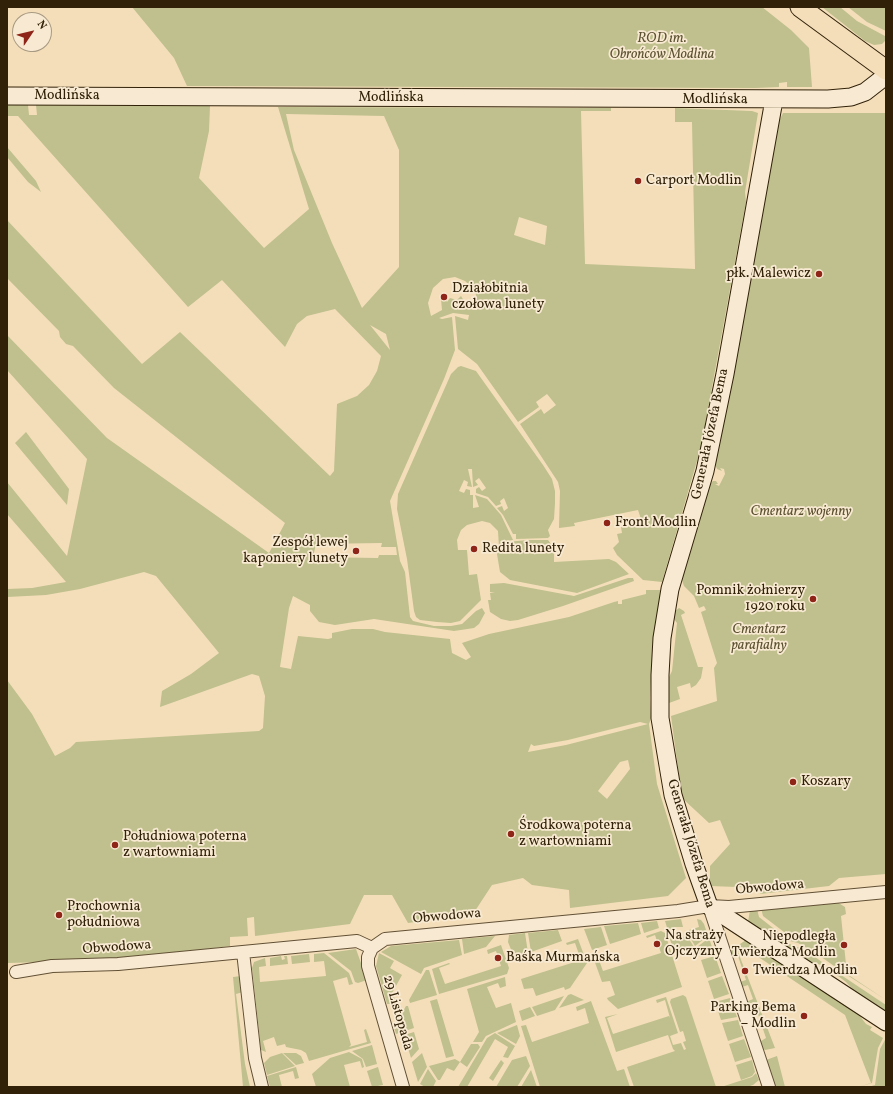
<!DOCTYPE html>
<meta charset="utf-8">
<style>
body{margin:0}
#map{position:relative;width:893px;height:1094px;overflow:hidden;background:#f4deba;font-family:Vollkorn,serif}
canvas{display:block}
.frame{position:absolute;inset:0;border:8px solid #312109;pointer-events:none}
.north{position:absolute;left:12px;top:12px;width:40px;height:40px;box-sizing:border-box;background:#f8ead2;border:1px solid #a89a82;border-radius:50%;rotate:55deg;font-size:11px;font-weight:700;line-height:16px;text-align:center;color:#312109}
.north::after{content:'';display:block;margin:auto;width:14px;height:18px;background:#8f2418;clip-path:polygon(50% 0,100% 100%,50% 72%,0 100%)}
</style>
<div id="map">
<canvas width="893" height="1094"></canvas>
<div class="frame"></div>
<div class="north">N</div>
</div>
<script>
const context = document.querySelector('canvas').getContext('2d');
context.lineJoin = 'round';
function paint(path, color) {
  context.fillStyle = color;
  context.fill(path, 'evenodd');
}
function toPath(rows) {
  const path = new Path2D();
  for (const r of rows) {
    path.moveTo(r[0], r[1]);
    for (let i = 2; i < r.length; i += 2) path.lineTo(r[i], r[i + 1]);
  }
  return path;
}
function stroke(path, color, width, dash) {
  context.strokeStyle = color;
  context.lineWidth = width;
  context.lineCap = dash ? 'butt' : 'round';
  context.setLineDash(dash || []);
  context.stroke(path);
}
function write(font, color, halo, rows, align = 'center') {
  context.font = font + ' Vollkorn,serif';
  context.lineWidth = 3.5;
  context.setLineDash([]);
  context.textBaseline = 'middle';
  context.strokeStyle = halo;
  context.fillStyle = color;
  for (const [text, x, y, turn = 0] of rows) {
    context.save();
    context.translate(x, y);
    context.rotate((+turn || 0) * Math.PI / 180);
    context.textAlign = isNaN(turn) ? turn : align;
    if (halo) context.strokeText(text, 0, 0);
    context.fillText(text, 0, 0);
    context.restore();
  }
}
paint(toPath([
 [132,7,762,7,791,30,809,48,812,87,787,87,787,82,779,83,779,87,755,88,187,86,174,58],
 [822,7,840,7,857,21,885,36,886,40,882,44,874,45,865,41],
 [848,7,886,7,886,31,867,22],
 [7,105,28,105,29,115,37,115,36,105,210,106,209,131,199,178,264,248,309,209,278,107,611,108,611,111,581,111,585,264,695,269,692,122,675,122,675,108,752,111,758,113,745,192,746,202,701,447,662,582,643,580,617,555,613,548,619,542,617,534,622,533,621,527,642,522,638,510,574,523,575,526,559,528,560,491,558,482,520,424,541,409,544,414,556,405,547,394,536,402,539,407,518,422,477,364,458,349,455,316,468,320,469,315,453,313,439,318,442,319,452,317,455,350,444,379,390,501,400,561,405,572,410,617,413,621,434,626,451,626,462,624,476,611,482,608,485,613,479,624,474,628,454,631,374,619,335,625,319,622,310,611,310,605,293,596,289,608,280,667,291,669,298,636,328,639,332,638,332,633,352,629,373,629,385,632,450,639,452,653,466,660,471,657,462,643,489,634,569,617,614,602,618,601,618,604,622,604,622,600,646,594,646,590,661,590,653,645,650,698,651,718,649,724,657,784,686,878,668,896,570,908,569,890,532,885,523,878,492,885,473,914,408,923,392,895,364,895,350,924,255,936,254,917,247,918,248,936,230,937,230,946,120,960,7,963,7,680,32,714,55,756,70,748,76,742,259,731,263,728,265,696,259,676,252,674,160,707,162,691,191,674,219,653,156,576,144,572,80,589,46,595,7,597,7,589,32,588,66,582,7,514,7,482,67,556,87,459,7,370,7,335,107,438,269,553,285,523,114,388,73,346,66,344,60,337,59,331,7,278,7,220,142,364,180,332,330,476,334,471,337,404,357,396,369,385,377,371,381,356,335,309,307,316,297,324,285,347,222,280,188,307,18,116,7,116],
 [286,114,384,116,399,150,399,267,362,308,332,243,294,150],
 [519,217,547,226,545,245,514,235],
 [455,277,465,281,474,289,477,298,477,310,464,308,464,301,461,296,457,300,450,298,447,302,445,299,441,299,442,310,431,316,428,303,433,288,443,279],
 [370,325,386,334,390,350],
 [382,543,381,547,396,547,397,555,379,555,378,558,313,557,316,544],
 [640,722,648,724,566,745,528,752,531,744,534,746,568,740],
 [628,760,630,769,607,799,598,791,620,762],
 [783,113,886,113,886,874,839,878,829,886,760,894,763,888,710,886,710,866,730,844,720,820,709,823,682,798,671,716,717,701,714,668,717,663,701,612,706,610,704,606,699,608,694,596,684,586,682,580,710,484,713,481,716,481,718,484,715,484,719,486,725,474,724,469,720,468,722,471,717,469,715,464,779,121],
 [7,147,36,181,41,192,28,182,7,157],
 [461,366,476,371,543,465,552,479,555,491,555,503,554,519,548,530,550,536,548,538,516,539,516,534,513,534,503,515,497,508,502,506,504,511,508,508,504,498,500,501,501,504,496,506,488,497,476,493,476,489,479,487,482,491,486,488,479,478,475,481,478,485,473,487,472,469,468,469,472,487,467,486,468,482,464,480,459,491,464,493,466,489,470,490,470,495,473,495,473,508,479,507,475,495,487,499,501,515,513,540,505,541,506,547,499,547,498,531,490,523,482,521,467,525,461,530,457,540,458,550,467,550,469,575,477,574,481,600,460,621,451,623,437,622,420,620,416,617,414,611,407,559,397,509,398,494,451,374,458,367],
 [26,432,69,489,67,505,15,443],
 [528,540,548,540,554,548,554,562,609,559,616,562,629,574,577,593,510,580,500,572,497,554,499,550,508,548,507,542],
 [628,578,633,578,634,581,563,606,518,620,510,621,501,619,490,612,488,600,491,600,490,593,495,593,490,592,490,584,504,583,574,596],
 [679,608,684,611,685,613,681,615,698,667,703,667,701,678,696,685,691,688,690,683,677,687,680,699,669,703,668,679,672,671,677,623,674,619,675,611],
 [837,902,845,907,846,914,841,916,847,974,886,1000,847,975,817,954,798,943,790,941,784,932,763,916,762,912,761,909],
 [757,909,759,917,782,935,787,943,805,950,822,962,821,965,806,961,748,922,750,910],
 [681,919,683,927,674,927,675,931,669,934,665,921],
 [697,919,701,920,704,924,708,936,695,946,688,934,690,933,689,930,699,927],
 [657,921,659,928,644,933,641,923],
 [638,923,641,934,610,944,604,926],
 [601,927,607,945,592,950,584,929],
 [558,930,562,941,531,952,528,933],
 [661,931,665,933,682,987,618,1009,608,1000,607,998,615,995,610,981,602,982,593,957,594,955,596,952,603,971,661,953,655,935,647,938,646,936],
 [525,933,528,953,514,957,508,942,509,935],
 [676,935,679,938,687,936,694,947,675,953,669,937],
 [495,936,486,947,464,954,462,939],
 [709,938,714,953,700,957,697,947],
 [578,939,587,963,570,988,565,990,564,987,536,996,533,988,524,989,521,979,581,960,575,943,567,945,566,943],
 [459,940,462,955,424,968,421,974,381,952,391,946],
 [746,940,856,1011,866,1024,872,1027,870,1030,883,1038,878,1048,872,1083,858,1087,871,1083,845,1015,745,948,738,952,775,1048,765,1050,761,1048,761,1041,766,1038,754,1002,748,1004,746,1002,753,999,748,985,742,987,740,982,746,980,738,956,732,958,728,952],
 [501,945,509,968,507,974,439,994,432,969,449,963,450,964,439,968,445,984,501,966,496,951,488,954,487,950],
 [356,949,367,980,358,983,355,982,351,971,328,953],
 [324,953,349,973,353,984,349,985,347,977,333,981,351,1045,349,1047,367,1042,364,1030,366,1029,371,1043,309,1061,306,1053,301,1050,286,1047,285,1044,277,1046,274,1037,263,1041,266,1052,261,1050,252,968,254,962,265,958,266,966,259,967,260,982,326,976,324,961,314,962,314,954],
 [379,953,394,961,390,968,402,975,391,995,396,999,391,1004,387,1004,376,966],
 [309,954,310,962,292,964,291,956],
 [281,956,282,960,285,959,284,956,287,956,288,964,270,966,270,958],
 [715,956,721,973,707,978,701,960],
 [426,970,429,970,437,995,410,1003,409,1000],
 [835,971,886,1005,886,1016,857,994,846,982,834,973],
 [241,976,243,992,236,994,245,1064,250,1087,243,1087,233,977],
 [722,976,729,994,714,999,708,981],
 [505,977,506,986,500,988,498,983,487,987,496,1008,511,1003,516,1022,486,1036,482,1042,473,1042,479,1032,467,989],
 [571,994,584,1000,559,1008,568,995],
 [683,995,686,997,716,1087,634,1087,627,1067,675,1051,673,1049,668,1035,616,1052,605,1017,618,1014,607,1018,613,1034,669,1016,670,1018,665,1000,657,1003,656,1000,666,997,678,1033,670,1036,673,1045,681,1043,684,1050,686,1049,683,1042,686,1041,683,1031,680,1032,670,1002,671,999],
 [564,996,555,1010,537,1016,532,1007],
 [730,998,737,1017,721,1020,715,1002],
 [437,999,454,1056,446,1058,430,1001],
 [591,1001,617,1071,624,1069,630,1087,540,1087,521,1026,526,1025,532,1042,589,1023,585,1008,577,1011,576,1007],
 [406,1006,408,1006,414,1028,396,1034,394,1027],
 [530,1007,535,1016,522,1021,519,1011],
 [738,1020,743,1036,728,1041,722,1023],
 [517,1025,520,1036,516,1044,497,1033],
 [414,1032,419,1049,411,1058,404,1035],
 [495,1033,515,1046,508,1058,503,1057,508,1047,495,1039,467,1087,458,1087,487,1038],
 [886,1038,886,1087,868,1087,875,1085,880,1049],
 [744,1039,751,1057,735,1062,729,1044],
 [471,1044,478,1044,480,1047,467,1067,460,1062],
 [372,1045,377,1064,366,1067,363,1059,352,1051],
 [349,1052,362,1059,364,1067,362,1068,360,1061,344,1065,350,1087,316,1087,312,1074,330,1058],
 [282,1053,295,1066,267,1075,264,1063,270,1057],
 [283,1053,296,1053,301,1056,304,1063,296,1065],
 [422,1053,427,1067,418,1082,412,1062],
 [526,1056,530,1066,517,1087,496,1087,512,1060],
 [777,1056,785,1087,774,1087,766,1060],
 [455,1059,460,1062,454,1071,447,1068,440,1080,438,1080,429,1066],
 [501,1060,504,1063,493,1081,489,1078],
 [752,1060,755,1072,752,1076,741,1080,736,1065],
 [296,1067,299,1078,295,1079,293,1071,279,1075,282,1087,270,1087,267,1076],
 [378,1067,383,1085,372,1087,367,1071],
 [428,1069,436,1081,433,1087,425,1087,420,1084],
 [531,1070,537,1087,521,1087],
 [756,1073,759,1080,753,1085,747,1087,721,1087,752,1077]
]), '#bfc08d');
const street = toPath([
 [709,906,769,1087],
 [243,952,255,1058,262,1087],
 [16,972,52,966,118,964,357,941,372,948],
 [403,1087,368,966,368,957,372,948,385,939,678,911,709,906,729,907,886,892]
]);
const secondary = toPath([
 [7,96,828,99,851,97,865,92,883,78,886,71],
 [774,100,725,374,705,471,670,589,662,638,660,675,660,718,673,795,694,864,709,906,886,1022]
]);
const primary = toPath([
 [800,7,886,70]
]);
stroke(street, '#625035', 14);
stroke(secondary, '#312109', 19);
stroke(primary, '#312109', 21);
stroke(street, '#f8ead2', 12);
stroke(secondary, '#f8ead2', 17);
stroke(primary, '#f4deba', 19);
for (const [x, y, r, color] of [
 [638,181,4,"#8f2418"],
 [819,274,4,"#8f2418"],
 [444,297,4,"#8f2418"],
 [607,523,4,"#8f2418"],
 [474,549,4,"#8f2418"],
 [356,551,4,"#8f2418"],
 [813,599,4,"#8f2418"],
 [793,782,4,"#8f2418"],
 [511,834,4,"#8f2418"],
 [115,845,4,"#8f2418"],
 [59,915,4,"#8f2418"],
 [657,944,4,"#8f2418"],
 [844,945,4,"#8f2418"],
 [498,958,4,"#8f2418"],
 [745,971,4,"#8f2418"],
 [804,1016,4,"#8f2418"]
]) {
  const dot = new Path2D();
  dot.arc(x, y, r, 0, 2 * Math.PI);
  context.fillStyle = color;
  context.fill(dot);
  stroke(dot, '#f8ead2', 1.5);
}
write('italic 14px', '#5c5131', '#f8ead2', [
 ["ROD im.",662,39],
 ["Obrońców Modlina",662,55],
 ["Cmentarz wojenny",801,512],
 ["Cmentarz",759,630],
 ["parafialny",759,646]
]);
write('14px', '#312109', '#f8ead2', [
 ["Modlińska",67,96],
 ["Modlińska",391,98],
 ["Modlińska",715,100],
 ["Generała Józefa Bema",711,434,-78],
 ["Generała Józefa Bema",690,844,73],
 ["Obwodowa",770,888,-5],
 ["Obwodowa",447,917,-5],
 ["Obwodowa",117,948,-4],
 ["29 Listopada",397,1013,74]
]);
write('14px', '#312109', '#f8ead2', [
 ["Carport Modlin",646,181],
 ["płk. Malewicz",811,274,"right"],
 ["Działobitnia",452,289],
 ["czołowa lunety",452,305],
 ["Front Modlin",615,523],
 ["Zespół lewej",348,543,"right"],
 ["kaponiery lunety",348,559,"right"],
 ["Redita lunety",482,549],
 ["Pomnik żołnierzy",805,591,"right"],
 ["1920 roku",805,607,"right"],
 ["Koszary",801,782],
 ["Środkowa poterna",519,826],
 ["z wartowniami",519,842],
 ["Południowa poterna",123,837],
 ["z wartowniami",123,853],
 ["Prochownia",67,907],
 ["południowa",67,923],
 ["Na straży",665,936],
 ["Ojczyzny",665,952],
 ["Niepodległa",836,937,"right"],
 ["Twierdza Modlin",836,953,"right"],
 ["Baśka Murmańska",506,958],
 ["Twierdza Modlin",753,971],
 ["Parking Bema",796,1008,"right"],
 ["– Modlin",796,1024,"right"]
], 'left');
</script>
